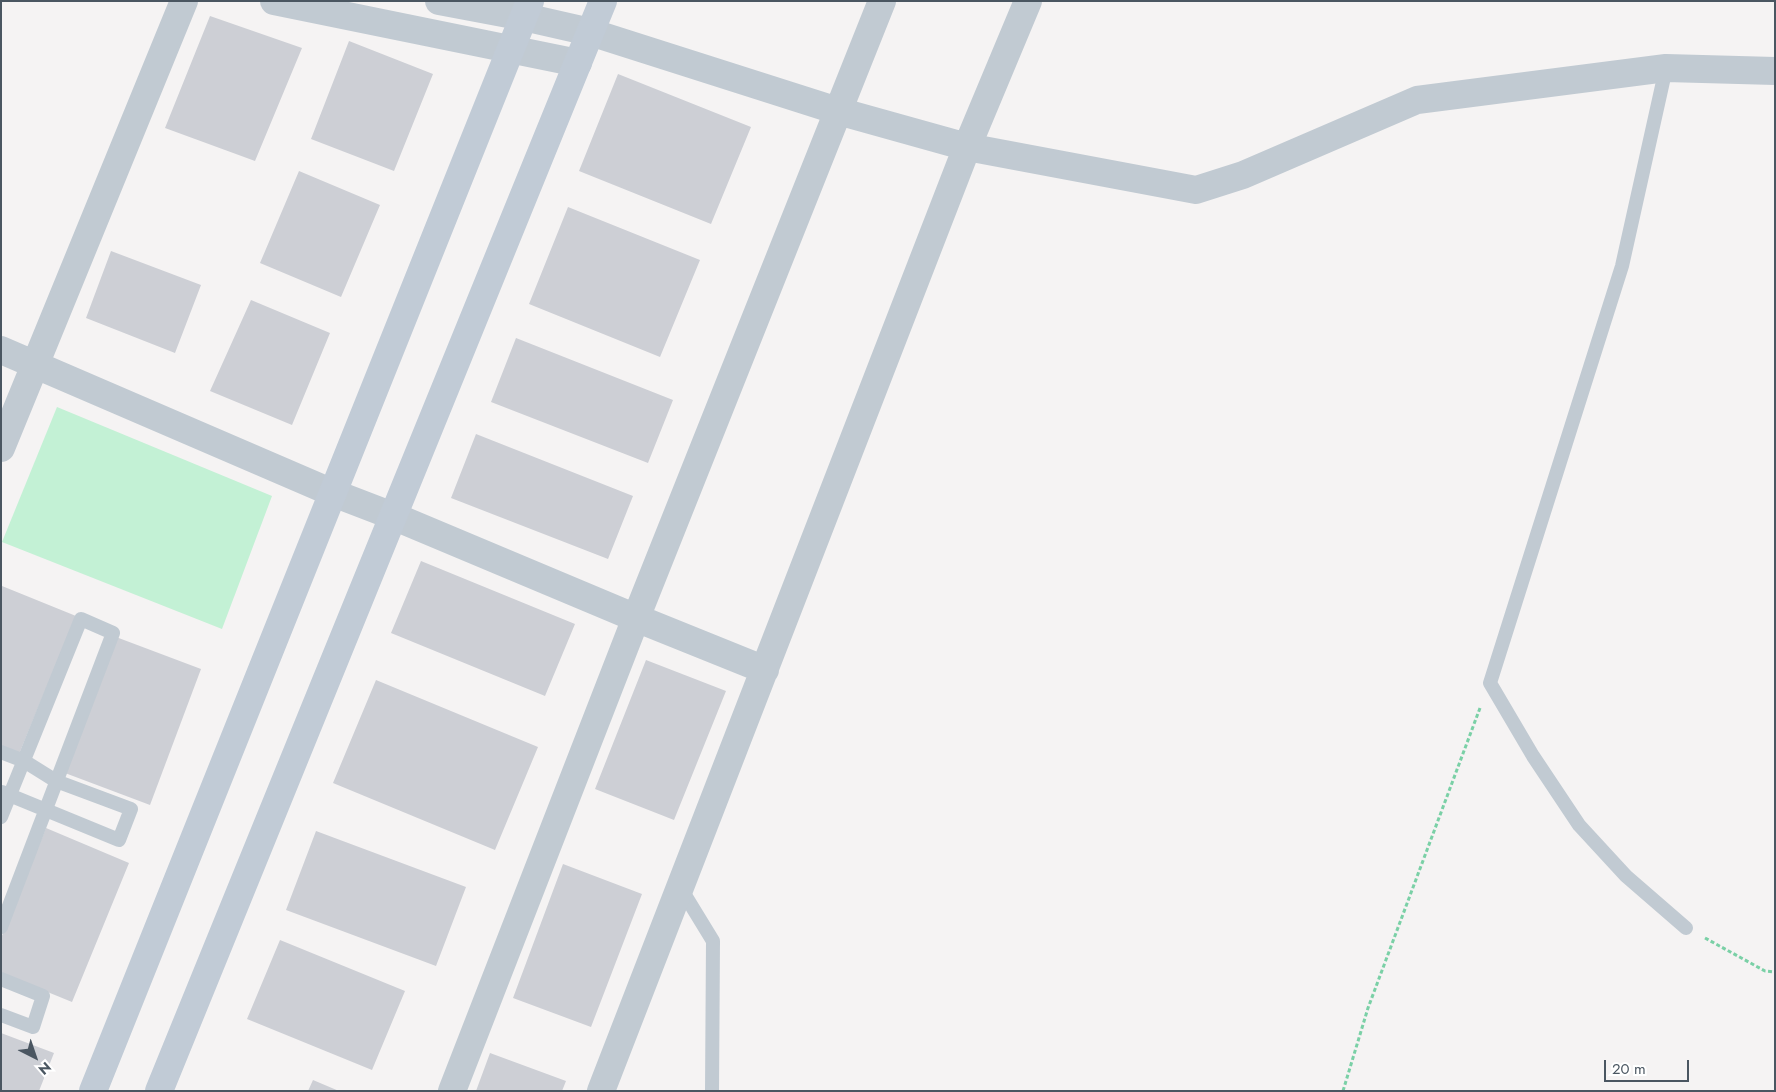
<!DOCTYPE html>
<style>
body{margin:0}
#map{position:relative;width:1776px;height:1092px;overflow:hidden;background:#f5f3f3;font-family:Jost,sans-serif}
canvas{display:block}
.frame{position:absolute;inset:0;border:2px solid #4a5661;pointer-events:none}
.north{position:absolute;left:10px;top:1032px;width:50px;height:50px;-webkit-text-stroke:4px #fff;paint-order:stroke;rotate:139deg;font-size:14px;font-weight:700;line-height:20px;text-align:center;color:#4a5661}
.north::after{content:'';display:block;margin:auto;width:18px;height:22px;background:#4a5661;clip-path:polygon(50% 0,100% 100%,50% 72%,0 100%)}
.scale{position:absolute;left:1604px;top:1060px;width:85px;height:22px;box-sizing:border-box;border:2px solid #4a5661;border-top:0;padding-left:6px;font-size:15px;line-height:18px;white-space:nowrap;color:#4a5661;-webkit-text-stroke:4px #fff;paint-order:stroke}
</style>
<div id="map">
<canvas width="1776" height="1092"></canvas>
<div class="frame"></div>
<div class="north">N</div>
<div class="scale">20 m</div>
</div>
<script>
const context = document.querySelector('canvas').getContext('2d');
context.lineJoin = 'round';
function paint(path, color) {
  context.fillStyle = color;
  context.fill(path, 'evenodd');
}
function toPath(rows) {
  const path = new Path2D();
  for (const r of rows) {
    path.moveTo(r[0], r[1]);
    for (let i = 2; i < r.length; i += 2) path.lineTo(r[i], r[i + 1]);
  }
  return path;
}
function stroke(path, color, width, dash) {
  context.strokeStyle = color;
  context.lineWidth = width;
  context.lineCap = dash ? 'butt' : 'round';
  context.setLineDash(dash || []);
  context.stroke(path);
}
paint(toPath([
 [57,407,272,496,222,629,2,542]
]), '#c3f1d5');
paint(toPath([
 [210,16,302,48,255,161,165,128],
 [349,41,433,74,394,171,311,139],
 [618,74,751,127,711,224,579,171],
 [299,171,380,205,341,297,260,263],
 [568,207,700,260,660,357,529,304],
 [111,251,201,285,175,353,86,318],
 [251,300,330,333,292,425,210,391],
 [516,338,673,400,648,463,491,402],
 [476,434,633,496,608,559,451,498],
 [421,561,575,624,545,696,391,633],
 [2,586,76,616,19,754,1,747],
 [116,637,201,669,150,805,65,773],
 [646,660,726,691,674,820,595,789],
 [376,680,538,747,495,850,333,783],
 [46,828,129,863,72,1002,1,973,1,938],
 [316,831,466,887,436,966,286,910],
 [563,864,642,894,591,1027,513,998],
 [280,940,405,991,372,1070,247,1019],
 [1,1033,54,1053,39,1091,1,1091],
 [490,1053,566,1081,562,1091,476,1091],
 [313,1080,339,1091,308,1091]
]), '#cdcfd5');
stroke(toPath([
 [1705,938,1765,971,1775,972],
 [1343,1091,1368,1008,1480,708]
]), '#7ad0a6', 3, [4, 2.5]);
stroke(toPath([
 [1666,68,1622,266,1490,683,1533,756,1579,825,1626,876,1686,928],
 [1,752,24,761,56,781,131,809,119,840,2,792],
 [1,817,81,619,113,633,1,927],
 [680,887,713,941,712,1091],
 [1,979,43,996,33,1027,1,1015]
]), '#c1cad2', 14);
stroke(toPath([
 [274,1,578,63],
 [439,1,524,17,590,32,838,111,967,147,1196,190,1243,175,1417,100,1666,68,1775,71],
 [1,350,333,493,393,516,636,618,765,670],
 [1,448,184,1],
 [452,1091,636,618,882,1],
 [601,1091,967,147,1028,1]
]), '#c1cad2', 28);
stroke(toPath([
 [93,1091,530,1],
 [159,1091,603,1]
]), '#c1cbd6', 28);
</script>
